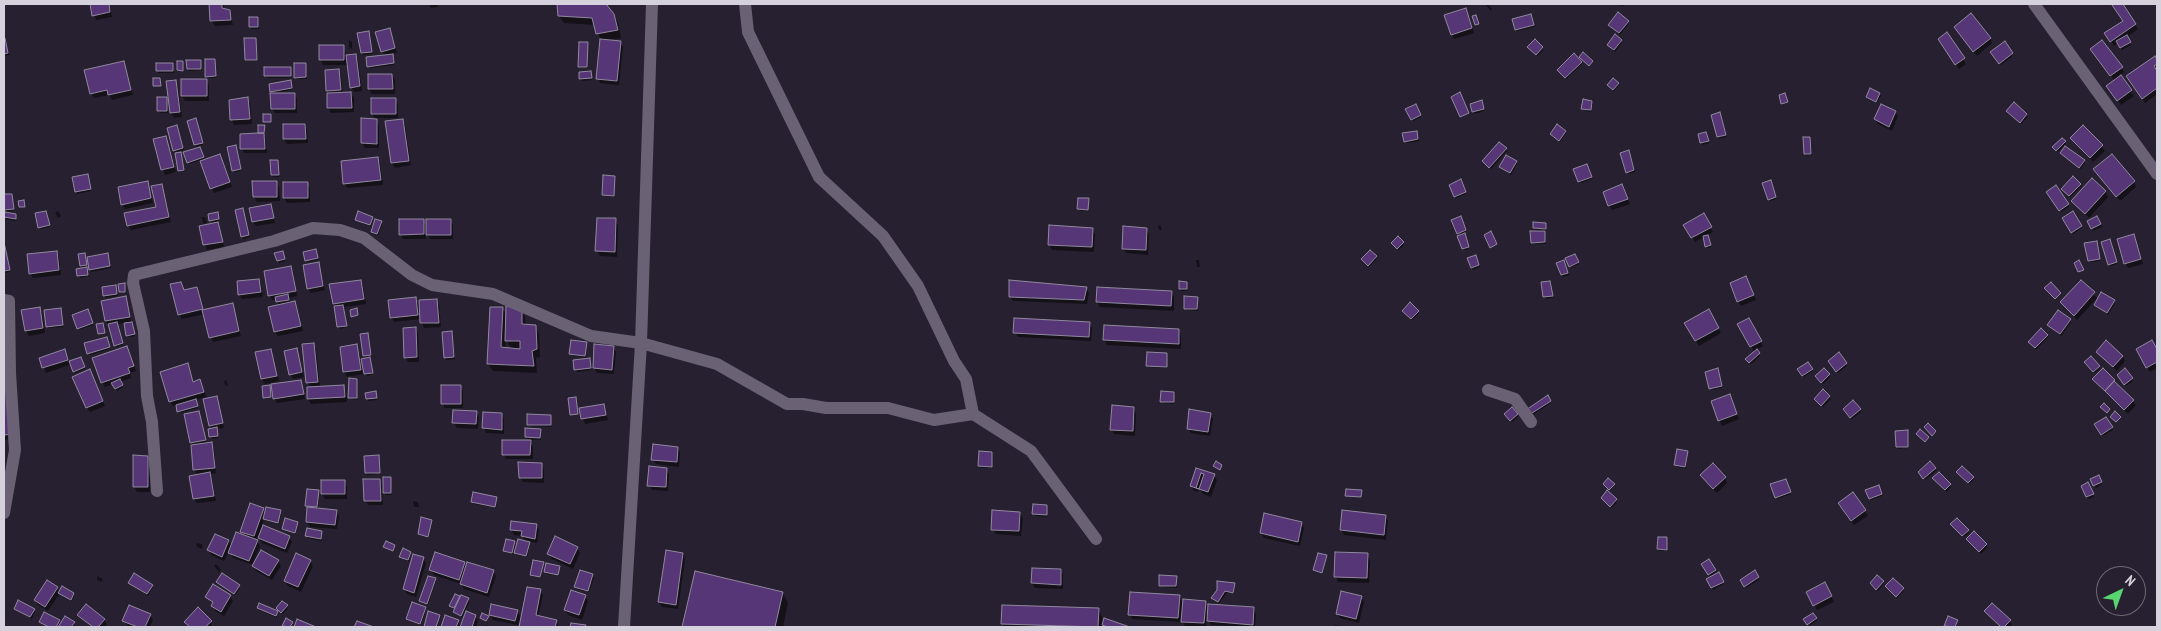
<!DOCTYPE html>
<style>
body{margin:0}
#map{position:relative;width:2161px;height:631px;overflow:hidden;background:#272030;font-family:"PT Sans Narrow",sans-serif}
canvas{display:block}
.frame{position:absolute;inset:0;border:5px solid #d6d2dd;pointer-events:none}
.north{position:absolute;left:2096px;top:566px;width:50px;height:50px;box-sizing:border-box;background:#272030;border:1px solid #6d6775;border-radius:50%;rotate:42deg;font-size:14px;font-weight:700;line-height:20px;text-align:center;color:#d6d2dd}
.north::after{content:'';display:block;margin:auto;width:18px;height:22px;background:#58d570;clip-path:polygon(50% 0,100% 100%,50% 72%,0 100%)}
</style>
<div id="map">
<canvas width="2161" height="631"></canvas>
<div class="frame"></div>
<div class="north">N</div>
</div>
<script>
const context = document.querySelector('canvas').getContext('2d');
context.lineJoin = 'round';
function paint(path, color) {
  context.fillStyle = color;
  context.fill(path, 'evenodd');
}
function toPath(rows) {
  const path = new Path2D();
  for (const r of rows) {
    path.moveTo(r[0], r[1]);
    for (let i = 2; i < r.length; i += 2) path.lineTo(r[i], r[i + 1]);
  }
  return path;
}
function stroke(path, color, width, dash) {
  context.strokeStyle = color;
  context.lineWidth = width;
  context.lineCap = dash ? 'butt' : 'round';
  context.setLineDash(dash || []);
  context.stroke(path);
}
paint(toPath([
 [91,4,109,4,112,17,96,20],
 [211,4,224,4,224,10,229,11,233,25,215,26,212,21],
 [429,4,437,4,438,7,431,8],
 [558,4,604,4,613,14,618,22,621,38,606,40,620,42,623,47,619,85,600,83,598,78,601,40,595,25,564,23,559,16],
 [1488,4,1492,9,1491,11,1486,5],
 [1614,4,1624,4,1623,6],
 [2117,4,2121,4,2138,29,2127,37,2131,45,2122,50,2118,43,2114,46,2109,38,2124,22,2114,6],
 [1468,14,1474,33,1454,39,1452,34],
 [1531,15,1534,27,1517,31,1516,29],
 [258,18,259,29,251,29,250,27],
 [1628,21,1629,23,1620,35,1609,25],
 [389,30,397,53,391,54,394,65,370,68,368,66,385,56,382,52],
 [1958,32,1990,38,1992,43,1977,56],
 [359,34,369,34,372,54,363,55],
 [1947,34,1966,64,1959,69,1942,44],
 [4,39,9,55,4,56],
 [256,39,257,61,247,61,246,59],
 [349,40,352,42,352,49,349,47],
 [1621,41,1622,43,1615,52,1608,45],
 [587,43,588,68,581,68,580,66],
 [2004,43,2013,56,2001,65,1992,52],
 [320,46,343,46,346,56,355,55,358,60,362,91,354,92,351,87,348,65,323,65,321,60],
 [1542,48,1543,50,1537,56,1530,49],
 [2095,54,2121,67,2124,72,2120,76,2134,96,2121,105,2111,91,2115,81],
 [2155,58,2157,62,2157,94,2145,103,2130,81],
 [214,60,216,78,208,78,207,76],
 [201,61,202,70,189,71,188,69],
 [123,62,133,95,112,100,109,95,94,98,91,93],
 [1581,62,1582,64,1566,79,1560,72],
 [172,64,174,73,158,73,157,71],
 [305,65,307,79,296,79,295,77],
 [290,68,291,78,267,78,266,76],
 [338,71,341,76,343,94,351,94,354,98,354,112,331,113,328,108,329,94,327,90],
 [591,72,592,80,582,81,581,79],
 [392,75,395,80,395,94,372,94,369,89],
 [206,80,209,85,209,101,185,101,182,96],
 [175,81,178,86,182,117,174,118,171,113],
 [1618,83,1619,85,1614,91,1608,85],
 [291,84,292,90,274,93,295,94,297,99,297,113,275,113,272,109,273,94,271,92],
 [1880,94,1881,96,1877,103,1867,97],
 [166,98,168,113,160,113,158,111],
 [248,98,250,103,252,124,234,125,232,120,230,101],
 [395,99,398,104,398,118,375,118,372,114],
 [1592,102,1591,112,1584,110,1582,108],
 [1482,103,1484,111,1475,114,1471,104],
 [2014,104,2028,117,2021,124,2009,113],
 [1415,106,1421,117,1413,121,1407,110],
 [1895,112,1898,116,1892,131,1878,124,1875,119],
 [1712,115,1721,115,1727,137,1719,139],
 [362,120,376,120,379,125,379,148,365,148,362,143],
 [403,120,405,125,411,165,395,168,392,163],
 [197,122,203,145,196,147,195,145],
 [305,125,307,130,308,143,287,144,284,139],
 [264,126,267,153,244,153,241,148,260,135],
 [2083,127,2105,151,2093,162,2075,143],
 [178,129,184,150,175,152,174,151],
 [1565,131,1566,133,1560,142,1551,134],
 [1417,134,1419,141,1406,143,1405,141],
 [1699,135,1707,135,1709,143,1703,145],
 [165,137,176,172,165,175,154,140],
 [1810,138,1812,155,1806,156,1805,154],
 [2065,142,2066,144,2058,152,2055,149],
 [236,149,241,171,235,172,234,170],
 [1506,149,1507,151,1491,169,1485,163],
 [201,150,205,161,222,160,232,187,214,193,201,160,189,164,188,162],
 [1630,153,1635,172,1628,174,1627,172],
 [2061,154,2084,161,2085,163,2081,169],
 [378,158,380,163,383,185,347,188,345,184],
 [278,161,279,177,273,177,272,175],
 [1516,162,1517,164,1511,175,1501,167],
 [1588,167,1592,179,1581,183,1579,181],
 [2098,174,2134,182,2136,187,2120,201],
 [615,177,614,197,604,196,603,194],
 [73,178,88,178,91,191,77,194],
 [1461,181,1466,194,1456,198,1455,196],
 [147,183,153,203,125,209,122,204],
 [277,183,279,187,280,201,257,202,254,197],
 [307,184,310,188,310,202,287,203,284,198],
 [1771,184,1776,199,1770,201,1769,199],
 [161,185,171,222,131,230,128,225,157,207],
 [2080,185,2081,186,2070,197,2064,191],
 [2055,187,2069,207,2061,212,2048,192],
 [1625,191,1630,204,1612,210,1609,205],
 [2105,192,2108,197,2089,218,2073,201],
 [4,195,12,195,14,211,6,212],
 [1088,200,1088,211,1080,211,1079,209],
 [270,205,275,223,256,226,253,222],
 [58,211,61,216,58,218,55,213],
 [236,211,243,211,250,237,243,239,242,237],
 [2073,213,2082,228,2073,234,2064,219],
 [47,214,50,227,41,229,39,227],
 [16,215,16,221,6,219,5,217],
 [1703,215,1713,232,1707,236,1711,247,1708,248,1704,237,1695,242,1685,225],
 [218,216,219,221,217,222,220,228,224,247,207,250,201,227,213,224,211,220],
 [202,217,205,217,207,223,203,224],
 [2097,217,2102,227,2093,231,2089,221],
 [372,218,371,227,357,220],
 [1461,219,1466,232,1463,233,1469,249,1464,250,1458,233],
 [423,220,427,228,450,220,453,225,453,239,430,239,426,232,426,239,403,239,400,234],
 [615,220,618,225,617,257,600,256,597,251],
 [381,222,382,224,378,235,373,234,372,231],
 [1545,224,1546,231,1543,231,1546,244,1533,244,1532,242,1542,232,1542,231,1535,230,1534,228],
 [1158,225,1161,226,1162,230,1159,230],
 [1092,229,1095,234,1094,252,1052,250,1049,245],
 [1146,229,1149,234,1148,255,1126,253,1123,249],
 [2133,235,2143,264,2128,268,2125,263],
 [2096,242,2100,261,2090,262,2089,260],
 [2110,242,2117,264,2110,266,2109,264],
 [4,243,10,272,4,273],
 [1403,243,1404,245,1399,250,1394,245],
 [56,252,59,257,61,275,33,278,30,273],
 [316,252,318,260,307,262,306,260],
 [276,254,283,255,285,261,279,263],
 [108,255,111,268,91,272,90,270],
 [1574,255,1579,264,1571,268,1567,259],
 [85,256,85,267,89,276,80,278,78,270,83,269,81,265],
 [1376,257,1377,259,1369,267,1363,261],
 [1476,258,1480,267,1473,270,1468,259],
 [1196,260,1199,260,1200,267,1197,267],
 [1557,263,1565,263,1569,275,1563,277],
 [318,264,325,290,311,293,308,288],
 [290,267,293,272,297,296,289,298,290,303,295,302,297,307,303,331,278,336,275,332,279,306,277,300,272,300,270,295],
 [259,280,261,285,263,297,242,299,239,294],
 [360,281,363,286,366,304,344,307,347,327,340,329,334,304],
 [2081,281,2097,298,2077,320,2061,303],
 [1550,282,1553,298,1546,299,1545,297],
 [181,283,184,291,197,288,204,311,232,304,241,336,213,342,205,314,182,319,179,314],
 [1186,283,1187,291,1181,291,1180,289],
 [1749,283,1756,300,1741,306,1738,301],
 [103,288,116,288,118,296,106,298],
 [1086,288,1089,293,1087,304,1013,301,1010,296],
 [1172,293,1174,297,1174,311,1100,307,1097,302],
 [2102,294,2115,303,2108,315,2095,305],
 [125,298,135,336,129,337,125,323,117,324,123,345,116,347,106,321,103,302],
 [415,298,420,307,436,300,439,305,441,327,424,328,421,319,394,322,391,317],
 [1197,298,1198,311,1186,310,1185,308],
 [39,308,42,313,45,333,29,336,26,331,23,311],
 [502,308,507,316,521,309,525,317,526,325,535,326,539,334,540,357,536,358,537,373,493,371,488,364],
 [506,339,512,350,505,349],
 [513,348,521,348,521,351,512,350],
 [60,310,63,327,48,328,47,326],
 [1403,311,1418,311,1419,313,1412,320],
 [1708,311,1721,333,1699,346,1686,323],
 [88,313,93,325,79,330,78,328],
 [1749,319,1763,346,1756,350,1760,356,1751,364,1748,361,1754,352,1739,325],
 [2070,320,2071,322,2061,336,2049,325],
 [1089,323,1092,328,1091,341,1018,337,1015,332],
 [416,329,418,333,419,362,408,362,405,357],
 [1179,331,1181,336,1181,349,1107,345,1104,340],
 [452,332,455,359,446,360,445,358],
 [2047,335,2048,337,2036,350,2031,344],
 [368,336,372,356,368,357,373,374,367,376,363,363,361,363,363,374,347,377,344,372,357,345,361,360,367,359,364,355],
 [108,340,110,349,90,355,89,353],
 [2152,342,2157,351,2157,368,2150,372,2137,350],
 [586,343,586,358,572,355,570,353],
 [313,345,316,349,320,387,343,386,346,391,347,402,311,404,308,399,308,388,311,388,307,382],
 [127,347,136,371,130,373,131,378,120,382,123,387,117,391,113,384,105,387,102,382],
 [613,347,616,352,614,374,597,373,594,368],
 [296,349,304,377,293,379,291,374],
 [270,350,279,381,265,384,262,379],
 [64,351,69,362,80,358,85,369,75,373,72,364,46,373,41,358],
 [2098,352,2122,356,2125,361,2117,371],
 [1167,354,1167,368,1149,367,1148,365],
 [1838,354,1847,366,1838,373,1829,361],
 [574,361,590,361,591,370,577,372],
 [1808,363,1813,371,1804,377,1798,370],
 [187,365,194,383,200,381,206,397,195,400,198,408,180,413,177,405,173,406,170,402],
 [2087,365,2099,366,2100,368,2095,373],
 [2125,370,2133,381,2126,386,2118,376],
 [1719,372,1722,388,1712,390,1711,388],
 [1829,375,1830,377,1823,384,1818,379],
 [92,376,105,406,90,412,87,408],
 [226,380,227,382,228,386,225,385,224,381],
 [357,380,357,400,351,399,350,397],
 [2114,380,2136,405,2128,414,2107,393],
 [301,381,305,399,277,403,274,398],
 [460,386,463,391,463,408,445,408,442,403],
 [8,391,16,438,4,440,4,392],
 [1823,391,1831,399,1823,407,1816,401],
 [1173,393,1174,404,1163,403,1162,401],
 [366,394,376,394,377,400,368,401],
 [1730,396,1739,419,1722,426,1712,402],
 [1548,397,1551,403,1531,416,1527,410],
 [216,398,224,428,216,429,218,438,212,439,212,429,210,425],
 [603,405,608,420,585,424,580,409],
 [1133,408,1136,413,1135,436,1114,434,1112,430],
 [1860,410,1861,412,1852,419,1846,411],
 [198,412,207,444,211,444,214,449,216,473,210,474,212,479,216,501,197,503,194,499,198,476,195,470,191,442],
 [476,412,479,417,478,429,457,428,454,423],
 [502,414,504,419,504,434,486,433,484,428],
 [1210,414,1213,419,1210,436,1191,433,1188,429],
 [1517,415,1518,417,1512,422,1506,416],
 [550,416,551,427,529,426,528,424],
 [2105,418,2113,430,2103,436,2095,425],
 [540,430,541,440,527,439,526,437],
 [1908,433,1908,448,1898,449,1897,447],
 [530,442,533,447,533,459,506,459,504,454],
 [678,448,680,453,679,467,656,464,653,459],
 [1687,452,1686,469,1677,467,1676,465],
 [992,453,992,468,981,468,980,465],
 [378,456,380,474,367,475,366,473],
 [147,457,150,462,150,492,137,492,134,487],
 [541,464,544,469,544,483,523,482,520,477],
 [666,469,669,474,668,491,652,490,649,485],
 [1935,469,1936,471,1925,480,1920,474],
 [1197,470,1214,475,1217,480,1211,497,1203,494,1200,488,1198,492,1194,491,1191,486],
 [1939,474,1951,487,1947,492,1935,480],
 [1959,474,1973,478,1974,479,1970,484],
 [2099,477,2102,484,2096,488,2092,480],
 [390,478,391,495,386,495,382,489,383,505,368,505,365,500,379,480,384,488],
 [1725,478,1727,483,1717,493,1705,480],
 [345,482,347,487,347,499,325,499,322,494],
 [1786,482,1791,494,1777,499,1776,497],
 [2088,484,2094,497,2088,499,2082,486],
 [1879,488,1882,496,1871,500,1870,498],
 [319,492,318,510,336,511,339,516,337,529,310,527,307,522,306,506],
 [1607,492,1617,502,1612,508,1603,500],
 [1853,494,1868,516,1854,525,1842,509],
 [497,498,496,508,474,504,473,502],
 [413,501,418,502,419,507,414,507],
 [1034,506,1047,506,1047,517,1035,516],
 [263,509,266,514,280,511,281,514,279,524,265,521,264,519,262,526,289,537,292,542,287,553,262,543,258,537,257,541,260,546,252,565,278,561,281,566,272,580,256,571,253,565,233,558,229,551,224,561,211,555,209,550,216,535,229,541,232,547,245,537,242,532],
 [1020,513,1023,518,1021,536,996,534,993,529],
 [1385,516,1388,521,1386,540,1344,535,1341,530],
 [431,521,429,538,420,536,419,534],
 [297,523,296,534,283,529],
 [1301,523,1304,528,1300,546,1264,538,1261,533],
 [536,525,539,530,537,543,528,541,530,545,527,557,517,555,514,550,513,554,505,552,504,550,514,542,517,547,526,542,522,536,514,535,511,530],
 [1953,526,1968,531,1969,533,1964,537],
 [321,532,322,541,308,538,306,536],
 [1974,533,1988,547,1981,554,1969,542],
 [1659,538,1666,538,1667,551,1659,551],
 [196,543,202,544,203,549,197,547],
 [577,548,580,553,573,569,552,559,549,554],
 [410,552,411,555,409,562,400,557],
 [683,554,685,559,678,609,662,607,659,602],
 [1367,555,1370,560,1369,583,1338,582,1336,577],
 [1326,556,1323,574,1316,572,1315,570],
 [423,559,426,563,416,597,407,594,404,589],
 [310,561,313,566,301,592,288,586,285,581],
 [1709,561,1716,572,1710,576,1703,565],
 [464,563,467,567,493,571,496,576,489,597,464,589,461,584,434,575,431,570],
 [543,563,541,578,532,576,531,574],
 [216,564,221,570,219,572,214,566],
 [559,567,559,576,547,574,545,572],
 [1061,570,1063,575,1063,589,1035,588,1032,583],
 [1755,572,1759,580,1746,588,1742,581],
 [696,573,783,593,788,603,783,627,684,627],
 [1718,574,1724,584,1713,590,1708,580],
 [592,575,594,578,589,592,577,589,576,587],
 [97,576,103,579,101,582,97,580],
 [1176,577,1177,588,1161,587,1160,585],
 [435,579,436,581,428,605,422,603,421,601],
 [48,582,57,588,60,592,73,594,74,596,72,601,60,593,48,611,38,605,35,600],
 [1883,582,1884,584,1878,591,1872,586],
 [219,584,239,586,240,588,235,595],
 [1234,584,1234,594,1227,593,1219,603,1213,600,1212,598],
 [1825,584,1834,602,1817,610,1808,592],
 [131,585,152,585,153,587,148,596],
 [214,586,230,596,233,601,224,616,215,611,214,604,207,597],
 [1886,587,1903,589,1904,591,1897,598],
 [540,591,543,595,538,617,556,621,559,627,520,627,521,620,519,620,518,625,493,620,490,615,517,611,522,619],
 [455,595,470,601,462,617,456,614,455,610,450,606],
 [585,596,588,601,582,620,568,615,565,610],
 [1179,596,1184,605,1205,603,1209,610,1253,609,1256,614,1255,627,1211,625,1207,618,1206,627,1185,626,1181,618,1180,622,1132,619,1130,614],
 [1361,597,1364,602,1359,623,1340,618,1337,613],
 [287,606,288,608,283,614,279,610],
 [258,608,277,612,277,618,259,610],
 [425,608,426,610,421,625,408,620,407,618],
 [15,609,34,610,35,612,32,619],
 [1098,609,1102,617,1102,627,1005,627,1003,623],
 [1986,611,2010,621,2012,626,2000,627],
 [429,613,439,616,438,627,425,627],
 [1813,614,1817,621,1809,626,1805,619],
 [79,615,104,620,107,624,105,627,91,627],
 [150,615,153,620,150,627,131,627,127,625,124,620],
 [475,616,478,621,476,627,442,627,445,617,458,621,461,627],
 [1948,617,1957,621,1957,627,1946,627],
 [59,621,61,625,74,623,75,625,73,627,47,627,40,622],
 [211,621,212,627,189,627,186,622],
 [485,625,493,627,494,627,485,627],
 [1335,625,1346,627,1334,627]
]), '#0007');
const building = toPath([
 [90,4,109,4,110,12,92,16,90,4],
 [209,4,222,4,222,8,230,10,231,20,210,21,209,4],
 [557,4,606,4,614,14,618,30,596,34,592,18,558,16,557,4],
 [2115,4,2123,4,2136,24,2110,42,2104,33,2123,21,2112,5,2115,4],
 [1466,8,1472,28,1451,35,1444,15,1466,8],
 [1618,12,1629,21,1619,33,1608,25,1618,12],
 [1971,13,1991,38,1973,52,1954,27,1971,13],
 [1531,14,1534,25,1515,30,1512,19,1531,14],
 [1476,15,1479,24,1475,25,1472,16,1476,15],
 [249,17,258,17,258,27,249,27,249,17],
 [390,28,395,48,381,52,375,32,390,28],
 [369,31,372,52,361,53,357,33,369,31],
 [1947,32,1965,58,1955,65,1938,39,1947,32],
 [1615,34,1622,40,1614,50,1607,45,1615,34],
 [2127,35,2131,42,2120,48,2116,41,2127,35],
 [4,38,5,38,8,53,4,54,4,38],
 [244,38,256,38,257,60,245,60,244,38],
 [600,39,621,41,617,81,596,79,600,39],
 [1535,39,1543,47,1536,55,1527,47,1535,39],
 [2102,40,2123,67,2110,76,2090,49,2102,40],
 [2005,41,2013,53,1999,64,1990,52,2005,41],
 [579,42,588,42,587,67,578,67,579,42],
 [319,45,344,45,344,60,319,60,319,45],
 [1583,52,1593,61,1589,66,1579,57,1583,52],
 [1574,53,1582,62,1565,78,1557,70,1574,53],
 [356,54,360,86,350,88,346,55,356,54],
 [393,54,394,63,367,67,366,57,393,54],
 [2155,56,2157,59,2157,64,2154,66,2157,71,2157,88,2142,99,2126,76,2155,56],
 [205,59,215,59,216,76,205,77,205,59],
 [186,60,201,60,201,69,187,69,186,60],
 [124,61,131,90,108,95,107,90,90,94,84,70,124,61],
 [177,61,183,61,183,71,177,70,177,61],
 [156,63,173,63,173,71,156,71,156,63],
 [294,63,306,63,306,77,294,78,294,63],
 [264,67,291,67,291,76,264,76,264,67],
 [339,69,341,90,326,91,325,70,339,69],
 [591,71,592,78,579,79,579,72,591,71],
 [368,74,392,74,393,89,368,89,368,74],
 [2121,75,2132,90,2117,101,2106,86,2121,75],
 [153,78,160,78,161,86,153,86,153,78],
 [1613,78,1619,83,1613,90,1607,85,1613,78],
 [181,79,207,79,207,96,181,96,181,79],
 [176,80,180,112,170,113,166,81,176,80],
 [291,80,292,88,270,92,269,84,291,80],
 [1870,88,1880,93,1876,102,1866,97,1870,88],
 [351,92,352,108,327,108,327,93,351,92],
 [1460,92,1469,113,1460,117,1451,97,1460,92],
 [270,93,295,93,295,109,271,109,270,93],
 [1785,93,1788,102,1781,104,1779,95,1785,93],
 [157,97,167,97,167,111,157,111,157,97],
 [248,97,250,119,230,120,229,100,248,97],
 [371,98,396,98,396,114,371,114,371,98],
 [1583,99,1592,101,1591,110,1581,109,1583,99],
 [1482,100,1484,109,1472,112,1470,104,1482,100],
 [2014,102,2027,114,2020,123,2006,111,2014,102],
 [1416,104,1421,115,1411,120,1405,109,1416,104],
 [1881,104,1896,111,1889,127,1874,119,1881,104],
 [1720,112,1726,135,1717,137,1711,115,1720,112],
 [263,114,271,114,271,122,263,122,263,114],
 [196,118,203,143,194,145,187,121,196,118],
 [361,118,377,119,377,144,361,143,361,118],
 [403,119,409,161,391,163,385,121,403,119],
 [283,124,305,124,306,139,283,139,283,124],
 [1557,124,1566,131,1559,141,1550,134,1557,124],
 [177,125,183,148,173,151,167,128,177,125],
 [258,125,265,125,264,133,258,133,258,125],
 [2083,125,2103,145,2090,158,2070,138,2083,125],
 [1417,131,1418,139,1404,142,1402,133,1417,131],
 [1706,132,1709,141,1700,143,1698,134,1706,132],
 [258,133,264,133,265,149,240,149,240,134,258,133],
 [166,136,174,167,161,170,153,139,166,136],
 [1803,137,1810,137,1811,154,1804,154,1803,137],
 [2062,138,2066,141,2056,151,2052,147,2062,138],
 [1499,142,1507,148,1489,168,1482,161,1499,142],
 [236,145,241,169,232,171,227,147,236,145],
 [2065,146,2085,160,2079,168,2060,153,2065,146],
 [200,147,204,157,187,163,183,152,200,147],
 [1629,150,1634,170,1626,173,1620,153,1629,150],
 [181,152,184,170,178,171,175,153,181,152],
 [220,154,230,182,210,189,200,161,220,154],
 [2112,154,2135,181,2116,197,2093,169,2112,154],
 [1506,155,1517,161,1510,173,1499,167,1506,155],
 [378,157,381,180,343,184,341,161,378,157],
 [270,160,278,160,279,175,271,175,270,160],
 [1587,164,1592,177,1578,182,1573,169,1587,164],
 [88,174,91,189,75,192,72,177,88,174],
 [603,175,615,176,614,196,602,195,603,175],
 [2073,176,2081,184,2069,196,2061,189,2073,176],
 [2092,178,2106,191,2085,214,2071,201,2092,178],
 [1461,179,1466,192,1454,197,1449,185,1461,179],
 [1771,180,1776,197,1768,200,1762,183,1771,180],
 [148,181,151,198,121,205,118,187,148,181],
 [252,181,277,181,277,197,253,197,252,181],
 [283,182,308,182,308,198,283,198,283,182],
 [162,184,169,217,127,226,124,213,156,207,151,186,162,184],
 [1622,184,1628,199,1608,206,1603,192,1622,184],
 [2056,185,2069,204,2059,211,2046,192,2056,185],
 [4,194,12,194,14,209,4,210,4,194],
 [1078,198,1089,198,1088,210,1077,209,1078,198],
 [24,200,25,207,19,207,18,201,24,200],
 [271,204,274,218,252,222,249,208,271,204],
 [243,208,249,235,241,237,235,210,243,208],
 [46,211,50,225,38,228,35,213,46,211],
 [358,211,373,217,370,225,355,220,358,211],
 [2073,211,2082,226,2071,233,2062,218,2073,211],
 [5,212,16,214,16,219,4,217,5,212],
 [218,212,219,219,209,221,208,214,218,212],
 [1704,213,1712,227,1691,238,1683,225,1704,213],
 [1461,216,1466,230,1457,234,1451,220,1461,216],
 [2097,216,2101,224,2091,229,2087,221,2097,216],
 [597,218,616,218,615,252,595,251,597,218],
 [375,219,382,221,377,234,371,232,375,219],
 [399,219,424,219,424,234,399,235,399,219],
 [426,219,451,219,451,235,426,235,426,219],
 [218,222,223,242,203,245,199,226,218,222],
 [1533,222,1546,223,1546,229,1533,228,1533,222],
 [1049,225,1093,228,1092,247,1048,245,1049,225],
 [1123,226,1147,228,1146,250,1122,249,1123,226],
 [1491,231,1497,244,1490,248,1484,235,1491,231],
 [1530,231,1545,231,1545,242,1531,243,1530,231],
 [1465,233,1469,247,1462,249,1457,236,1465,233],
 [2134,234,2141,259,2124,264,2117,239,2134,234],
 [1708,235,1711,245,1705,247,1703,236,1708,235],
 [1398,236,1404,242,1397,249,1391,243,1398,236],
 [2110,239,2117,262,2108,265,2101,242,2110,239],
 [2097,241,2100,259,2088,261,2084,243,2097,241],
 [4,242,10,270,4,271,4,242],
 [316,249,318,258,305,261,303,252,316,249],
 [1370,250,1377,256,1368,266,1361,259,1370,250],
 [57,251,59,270,29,274,27,254,57,251],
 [283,251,285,259,277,261,274,253,283,251],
 [85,253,87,265,80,266,78,254,85,253],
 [108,253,110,266,89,270,87,257,108,253],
 [1575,254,1579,262,1569,267,1565,258,1575,254],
 [1476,255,1479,265,1471,268,1467,258,1476,255],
 [1564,260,1568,273,1561,275,1556,263,1564,260],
 [2079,260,2084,270,2078,272,2074,263,2079,260],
 [319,262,323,286,307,289,303,265,319,262],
 [291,266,296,291,268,296,264,271,291,266],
 [87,267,88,275,77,276,76,269,87,267],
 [1746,276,1754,295,1737,302,1730,283,1746,276],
 [259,279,261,292,238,295,237,281,259,279],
 [361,280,364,299,333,304,329,284,361,280],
 [1009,280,1087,287,1084,300,1009,297,1009,280],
 [2081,280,2095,292,2074,316,2060,302,2081,280],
 [1179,281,1187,282,1187,289,1179,289,1179,281],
 [1550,281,1553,296,1543,297,1541,282,1550,281],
 [181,282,184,290,197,287,203,309,178,315,170,284,181,282],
 [2051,282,2061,293,2055,299,2044,288,2051,282],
 [125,283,125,292,119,292,118,284,125,283],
 [116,285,117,294,103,296,102,287,116,285],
 [1097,287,1172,291,1171,306,1096,302,1097,287],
 [2101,292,2115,300,2107,313,2094,305,2101,292],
 [288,294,289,300,276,302,275,297,288,294],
 [126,296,130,317,105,321,101,301,126,296],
 [1184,296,1198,297,1197,309,1184,309,1184,296],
 [416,297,418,315,390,318,388,300,416,297],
 [437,299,439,323,420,323,419,300,437,299],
 [295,301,301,326,274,332,268,307,295,301],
 [1410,302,1419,311,1411,319,1402,311,1410,302],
 [233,303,239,331,209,338,202,310,233,303],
 [343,305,347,326,337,327,334,306,343,305],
 [506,306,522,308,522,324,536,325,537,349,532,351,534,366,487,364,490,307,503,307,501,347,520,349,520,341,505,341,506,306],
 [40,307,43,328,25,331,21,310,40,307],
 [61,308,63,325,46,327,44,310,61,308],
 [357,308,358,315,351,317,350,310,357,308],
 [88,309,93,323,77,329,72,315,88,309],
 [1709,309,1719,328,1695,341,1684,323,1709,309],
 [2058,310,2071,319,2060,334,2047,325,2058,310],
 [1014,318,1090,322,1089,337,1013,333,1014,318],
 [1749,318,1762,341,1750,347,1737,324,1749,318],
 [117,322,123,343,114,346,108,324,117,322],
 [132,322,135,334,126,336,124,323,132,322],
 [103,323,105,333,98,334,96,324,103,323],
 [1104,325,1179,329,1179,344,1103,340,1104,325],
 [416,327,417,357,404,358,403,328,416,327],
 [2041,328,2048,335,2035,348,2028,342,2041,328],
 [452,331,454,357,444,358,442,332,452,331],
 [368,333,371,355,363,356,360,334,368,333],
 [107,337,110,347,87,354,84,343,107,337],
 [571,340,587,342,585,356,569,354,571,340],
 [2106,340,2123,356,2113,367,2096,352,2106,340],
 [2152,340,2157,349,2157,362,2146,368,2136,349,2152,340],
 [314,343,318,382,306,383,302,344,314,343],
 [357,344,361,370,343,372,340,347,357,344],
 [594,344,614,346,612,370,593,368,594,344],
 [127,346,134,366,128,368,130,373,101,383,92,358,127,346],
 [297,348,302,372,289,375,284,351,297,348],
 [65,349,68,360,42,368,39,358,65,349],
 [271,349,277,376,261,379,255,352,271,349],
 [1757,349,1760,353,1749,363,1745,359,1757,349],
 [1147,352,1167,353,1167,367,1146,366,1147,352],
 [1839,352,1847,363,1836,372,1828,361,1839,352],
 [2091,356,2100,366,2093,372,2084,362,2091,356],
 [81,357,85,367,73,372,69,361,81,357],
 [370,357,373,373,364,374,361,359,370,357],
 [590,358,591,368,574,370,573,360,590,358],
 [1808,362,1813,369,1802,376,1797,369,1808,362],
 [188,363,193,382,200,379,204,392,169,402,160,372,188,363],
 [1718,368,1722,386,1709,389,1705,372,1718,368],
 [1824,368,1830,374,1821,383,1815,376,1824,368],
 [2103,368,2115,380,2105,391,2092,379,2103,368],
 [2125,368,2133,378,2124,385,2117,375,2125,368],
 [90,369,103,401,86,408,72,377,90,369],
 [349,378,357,379,357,398,348,398,349,378],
 [120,379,123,385,115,389,111,383,120,379],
 [301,380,304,394,273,399,271,384,301,380],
 [2114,381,2134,400,2124,410,2105,391,2114,381],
 [270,385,271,397,263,398,262,386,270,385],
 [344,385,345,397,307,399,307,387,344,385],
 [441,385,461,385,461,404,441,404,441,385],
 [1823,389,1830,396,1821,406,1814,399,1823,389],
 [4,390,9,390,14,434,4,435,4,390],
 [376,391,377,398,366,399,365,393,376,391],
 [1161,391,1174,392,1174,402,1160,402,1161,391],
 [1730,394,1737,414,1718,421,1711,401,1730,394],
 [1548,395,1551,401,1529,415,1526,410,1548,395],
 [217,396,223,423,209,426,203,399,217,396],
 [576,397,578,414,570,415,568,398,576,397],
 [196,399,198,406,177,412,176,405,196,399],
 [1853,400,1861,409,1850,418,1843,409,1853,400],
 [2104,403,2110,409,2107,413,2100,407,2104,403],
 [604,404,606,415,581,419,579,408,604,404],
 [1112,405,1134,407,1133,431,1110,430,1112,405],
 [1512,407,1518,414,1510,421,1504,414,1512,407],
 [1189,409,1211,413,1208,432,1187,429,1189,409],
 [453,410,477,411,476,424,452,423,453,410],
 [199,411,206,440,190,443,184,414,199,411],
 [2115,411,2121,417,2116,422,2110,417,2115,411],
 [483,412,502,413,502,430,482,428,483,412],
 [527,414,551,415,551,425,527,425,527,414],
 [2106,417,2113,427,2101,435,2094,424,2106,417],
 [1928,423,1936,431,1932,436,1924,427,1928,423],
 [217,427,218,436,209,437,208,429,217,427],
 [525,428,541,429,540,438,525,437,525,428],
 [1920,429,1929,437,1925,442,1916,434,1920,429],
 [1908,430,1908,447,1896,447,1895,431,1908,430],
 [502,440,531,440,530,455,502,455,502,440],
 [212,442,215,468,193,470,191,445,212,442],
 [653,444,678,447,677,462,651,460,653,444],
 [1677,449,1688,451,1685,467,1674,465,1677,449],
 [979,451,992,452,992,467,978,466,979,451],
 [133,455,148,456,148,487,133,487,133,455],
 [379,455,380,473,365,473,364,456,379,455],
 [1216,461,1222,465,1220,470,1213,466,1216,461],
 [1930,461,1936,468,1923,479,1918,472,1930,461],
 [518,462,542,463,542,478,519,478,518,462],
 [1713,463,1726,477,1713,489,1700,475,1713,463],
 [649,466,667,468,666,487,647,486,649,466],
 [1962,466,1974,477,1968,483,1956,472,1962,466],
 [1196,468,1215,474,1208,492,1190,486,1196,468],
 [1201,473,1204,474,1199,489,1196,488,1201,473],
 [210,472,214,496,193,499,189,476,210,472],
 [1939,472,1951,484,1945,490,1932,478,1939,472],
 [2099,475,2102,482,2093,486,2090,479,2099,475],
 [383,477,391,477,391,493,383,493,383,477],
 [1608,478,1615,484,1609,490,1603,484,1608,478],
 [363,479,380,479,381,501,364,501,363,479],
 [1786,479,1791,492,1775,498,1770,484,1786,479],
 [321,480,345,480,345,494,321,494,321,480],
 [2088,482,2094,494,2086,497,2081,486,2088,482],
 [1879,485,1882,494,1869,499,1865,490,1879,485],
 [307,489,319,490,317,507,305,506,307,489],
 [1346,489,1362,490,1361,497,1345,496,1346,489],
 [1607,490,1617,499,1610,507,1601,498,1607,490],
 [473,492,497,497,495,507,471,502,473,492],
 [1853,492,1866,510,1851,521,1838,503,1853,492],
 [250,503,264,508,254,536,240,532,250,503],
 [1033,504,1047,505,1047,515,1032,514,1033,504],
 [266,507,281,510,278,523,263,519,266,507],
 [307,507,337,510,335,525,306,522,307,507],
 [992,510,1020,512,1019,531,991,530,992,510],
 [1342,510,1386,515,1384,535,1340,530,1342,510],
 [1264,513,1302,522,1298,542,1260,533,1264,513],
 [421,517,432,520,428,537,418,534,421,517],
 [285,518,298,522,295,533,282,529,285,518],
 [1957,518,1969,530,1962,536,1950,524,1957,518],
 [511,521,537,524,535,539,521,536,522,531,510,530,511,521],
 [263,525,290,536,285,549,258,538,263,525],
 [307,528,322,531,321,539,305,536,307,528],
 [1974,531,1987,544,1979,552,1966,539,1974,531],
 [236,532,258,540,249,561,228,553,236,532],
 [215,534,229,540,222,557,207,550,215,534],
 [555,536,578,547,570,564,547,554,555,536],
 [1658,537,1667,537,1667,550,1657,549,1658,537],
 [506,539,515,541,512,553,503,551,506,539],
 [518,539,530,542,526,556,514,553,518,539],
 [386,541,395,545,393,551,383,547,386,541],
 [403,548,411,552,408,560,399,557,403,548],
 [261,550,279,560,269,576,252,566,261,550],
 [666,550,683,553,676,605,658,602,666,550],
 [435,552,465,562,459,580,429,570,435,552],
 [1335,552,1368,553,1367,578,1334,577,1335,552],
 [296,553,311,560,298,587,284,581,296,553],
 [1318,553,1327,555,1322,573,1313,570,1318,553],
 [413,554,424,557,414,593,403,589,413,554],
 [1709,559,1716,570,1708,575,1701,564,1709,559],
 [533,560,544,562,540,577,530,575,533,560],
 [467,562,494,570,487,593,460,584,467,562],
 [546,563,560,566,558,575,544,572,546,563],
 [1032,568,1061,569,1061,585,1031,583,1032,568],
 [580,570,593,574,588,591,574,587,580,570],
 [1755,570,1759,577,1744,587,1740,580,1755,570],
 [695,571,783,592,775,627,682,627,695,571],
 [1719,572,1724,582,1711,588,1706,579,1719,572],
 [134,573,153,585,147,594,128,583,134,573],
 [222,573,240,585,234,594,216,582,222,573],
 [1159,575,1177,576,1176,586,1159,586,1159,575],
 [1877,575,1884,581,1876,590,1870,583,1877,575],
 [428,576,436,578,427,604,419,601,428,576],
 [1893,578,1904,588,1896,597,1885,586,1893,578],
 [47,580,58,587,45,607,34,600,47,580],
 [1217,581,1235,583,1233,593,1225,591,1218,602,1211,598,1217,590,1217,581],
 [1825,582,1832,596,1813,606,1806,592,1825,582],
 [213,584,231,595,221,612,211,606,213,602,205,597,213,584],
 [62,586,74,593,71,600,58,593,62,586],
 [527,587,541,589,536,615,557,620,555,627,519,627,527,587],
 [571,590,586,595,579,615,564,610,571,590],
 [1341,591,1362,596,1356,619,1336,614,1341,591],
 [1130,592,1180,595,1178,618,1128,615,1130,592],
 [455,594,460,596,454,608,449,606,455,594],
 [461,595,469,598,461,616,453,612,461,595],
 [1183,599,1206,601,1204,623,1181,622,1183,599],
 [18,600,35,609,30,617,14,609,18,600],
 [282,601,288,605,281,613,276,608,282,601],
 [412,602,426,607,420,624,406,619,412,602],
 [259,603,278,611,276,616,257,608,259,603],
 [1992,603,2011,620,2004,627,2001,627,1984,611,1992,603],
 [86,604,105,619,98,627,93,627,77,615,86,604],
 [491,604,518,610,515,621,489,615,491,604],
 [1208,604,1254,607,1253,625,1207,621,1208,604],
 [129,605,151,614,145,627,138,627,122,621,129,605],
 [1002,605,1099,608,1098,627,1001,624,1002,605],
 [198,607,212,621,205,627,190,627,184,622,198,607],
 [428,611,440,615,436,627,424,627,428,611],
 [466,611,476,615,472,627,460,627,466,611],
 [44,612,60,620,56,627,49,627,39,622,44,612],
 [482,613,489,616,486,621,480,618,482,613],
 [1813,613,1817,618,1807,625,1803,619,1813,613],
 [445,615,459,620,456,627,441,627,445,615],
 [65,616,75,622,71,627,58,627,65,616],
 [1948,616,1958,620,1955,627,1944,626,1948,616],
 [286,618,293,622,290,627,282,626,286,618],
 [1104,618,1130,627,1108,627,1102,625,1104,618],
 [297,619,316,627,294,627,297,619],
 [357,621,374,627,354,627,357,621],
 [571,623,586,625,585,627,570,627,571,623]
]);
paint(building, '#573678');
stroke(building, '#91899d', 1);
stroke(toPath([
 [745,4,748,32,819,177,883,236,918,286,954,361,966,379,973,414,1031,451,1096,539],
 [2034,4,2157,174],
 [4,300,9,301,10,373,15,450,4,513],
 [1488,390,1515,399,1531,422],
 [157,491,152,422,147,396,144,331,133,283,134,275,274,241,313,228,340,230,364,238,412,275,432,285,493,294,591,336,641,343,717,364,787,404,803,404,826,408,888,408,934,420,973,414],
 [624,627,641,343,652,4]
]), '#6a6274', 12);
</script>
